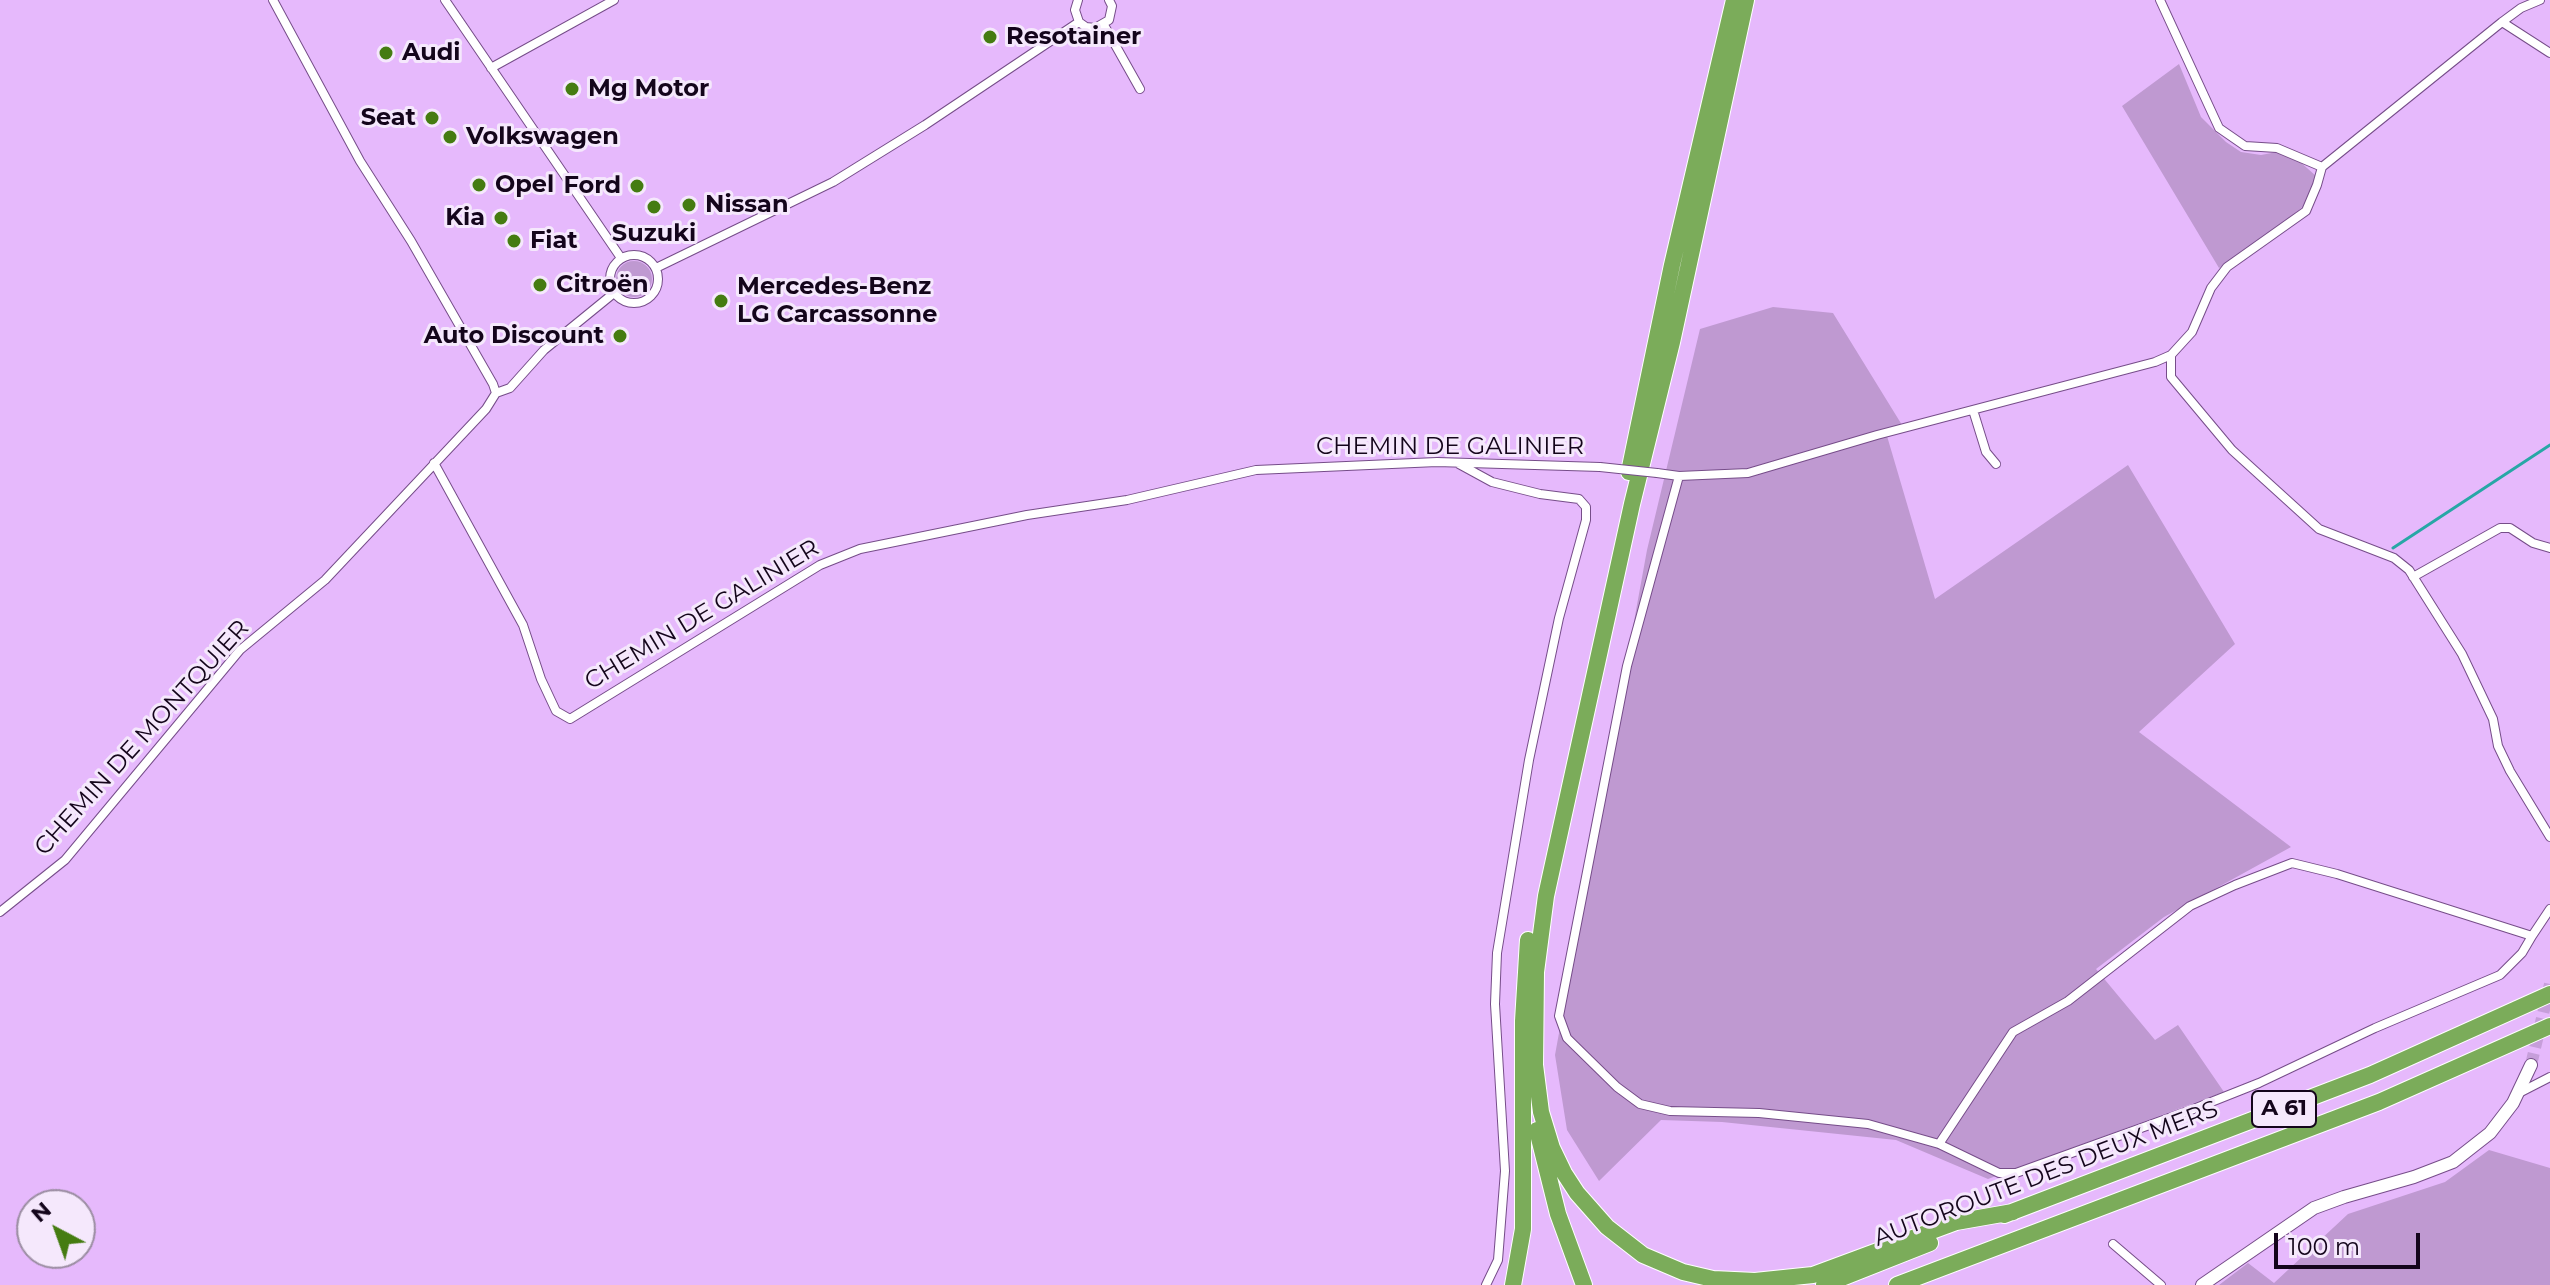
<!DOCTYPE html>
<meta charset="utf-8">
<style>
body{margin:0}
#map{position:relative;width:2550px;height:1285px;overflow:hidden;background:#e6b9fc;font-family:Montserrat,sans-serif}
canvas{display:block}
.north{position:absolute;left:16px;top:1189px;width:80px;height:80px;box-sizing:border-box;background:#f5e8fc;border:2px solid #9b8da2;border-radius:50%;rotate:319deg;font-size:22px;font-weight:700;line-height:32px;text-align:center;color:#14051b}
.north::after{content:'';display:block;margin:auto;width:28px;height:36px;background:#457c11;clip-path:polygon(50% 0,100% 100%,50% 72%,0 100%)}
.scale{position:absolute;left:2274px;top:1233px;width:146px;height:36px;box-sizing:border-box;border:4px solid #14051b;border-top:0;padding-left:10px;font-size:24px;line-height:28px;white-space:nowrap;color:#14051b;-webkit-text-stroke:6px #f5e8fc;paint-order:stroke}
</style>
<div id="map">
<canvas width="2550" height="1285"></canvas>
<div class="north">N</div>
<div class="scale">100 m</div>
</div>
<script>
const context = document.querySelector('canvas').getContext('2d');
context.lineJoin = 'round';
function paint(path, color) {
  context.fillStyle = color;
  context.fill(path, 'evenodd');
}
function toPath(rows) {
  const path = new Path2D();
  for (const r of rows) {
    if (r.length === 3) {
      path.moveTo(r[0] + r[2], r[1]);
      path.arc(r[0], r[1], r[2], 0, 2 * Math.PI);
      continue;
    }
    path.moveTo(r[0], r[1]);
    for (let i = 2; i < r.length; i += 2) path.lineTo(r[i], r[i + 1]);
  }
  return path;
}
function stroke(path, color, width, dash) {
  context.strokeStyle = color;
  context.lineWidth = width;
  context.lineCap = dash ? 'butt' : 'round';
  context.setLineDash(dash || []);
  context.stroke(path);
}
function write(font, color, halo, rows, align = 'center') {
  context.font = font + ' Montserrat,sans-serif';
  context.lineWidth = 6;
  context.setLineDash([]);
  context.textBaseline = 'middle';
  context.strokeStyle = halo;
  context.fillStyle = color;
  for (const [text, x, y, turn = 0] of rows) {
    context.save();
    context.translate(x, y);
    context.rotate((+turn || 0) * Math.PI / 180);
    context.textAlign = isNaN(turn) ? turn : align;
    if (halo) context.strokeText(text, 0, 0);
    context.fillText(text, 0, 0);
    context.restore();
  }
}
paint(toPath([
 [2179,64,2201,117,2226,142,2241,152,2261,155,2277,152,2298,160,2316,176,2305,205,2273,231,2219,268,2122,106],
 [634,279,18],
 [1773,307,1833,313,1902,425,1887,436,1935,599,2128,465,2235,644,2139,732,2291,847,2164,917,2096,969,2155,1040,2178,1025,2224,1092,1988,1179,1896,1140,1722,1122,1661,1120,1599,1181,1567,1130,1555,1055,1647,550,1700,329],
 [2489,1150,2550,1168,2550,1285,2219,1285,2248,1263,2274,1283,2348,1214,2445,1182]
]), '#bf99d1');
stroke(toPath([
 [2393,548,2550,445]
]), '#27a7a6', 3);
stroke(toPath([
 [2531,1065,2550,984]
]), '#c69eda', 12, [12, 6]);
const street = toPath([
 [445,0,621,258],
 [1078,0,1075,10,1079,22,1086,27,1095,28,1109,20,1112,6,1109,0],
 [2160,0,2219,128,2245,146,2277,148,2322,167],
 [2502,22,2550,53],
 [1104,25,1140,89],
 [491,68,614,0],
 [2322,167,2502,22,2521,8,2540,0],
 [634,279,24],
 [656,268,833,182,925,125,1079,22],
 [2171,355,2171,377,2232,450,2319,529,2394,558,2409,570,2462,654,2493,719,2498,746,2510,771,2550,837],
 [496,393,510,388,544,350,614,293],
 [1973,410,1986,452,1996,464],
 [434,463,523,625,541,679,556,711,570,719,820,565,860,549,1027,515,1127,500,1256,470,1437,462,1600,467],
 [1459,464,1492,482,1540,494,1579,499,1586,507,1586,520,1559,618,1529,760,1497,953,1495,1004,1505,1171,1498,1260,1486,1285],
 [1657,473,1679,476,1748,473,1877,435,2155,362,2171,355,2192,332,2211,288,2227,267,2306,211,2317,185,2322,167],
 [1679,476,1627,666,1559,1016,1567,1038,1617,1087,1640,1104,1670,1111,1759,1113,1868,1124,1939,1144,1999,1173,2016,1173,2191,1110,2259,1083,2375,1028,2500,975,2522,953,2532,936],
 [2413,577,2500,528,2510,528,2533,543,2550,548],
 [0,912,65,860,240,650,325,580,486,409,496,393,493,384,411,241,360,161,273,0],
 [2519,1093,2550,1077],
 [1939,1144,2013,1032,2068,1001,2190,906,2235,885,2292,863,2337,874,2532,936,2550,909],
 [2113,1244,2161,1285]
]);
const secondary = toPath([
 [2202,1285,2314,1208,2344,1197,2414,1177,2453,1162,2490,1133,2513,1103,2531,1065]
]);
const highway = toPath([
 [1746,0,1672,342,1632,504,1546,896,1536,972,1535,1065,1541,1112,1552,1148,1564,1173,1577,1193,1607,1227,1643,1255,1683,1272,1713,1279,1755,1281,1813,1275,1956,1222,2013,1212],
 [1629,472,1672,265,1734,0],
 [1537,1130,1558,1214,1584,1285],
 [2004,1215,2370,1075,2550,994],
 [1513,1285,1523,1229,1523,1021,1528,940],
 [1824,1285,1930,1243],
 [1897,1285,2379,1102,2550,1026]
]);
stroke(street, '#764d89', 10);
stroke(secondary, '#764d89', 14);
stroke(highway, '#fff', 18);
stroke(street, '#fff', 8);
stroke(secondary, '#fff', 12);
stroke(highway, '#7bac5a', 16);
const streetBridge = toPath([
 [1600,467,1657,473]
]);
stroke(streetBridge, '#764d89', 10, []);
stroke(streetBridge, '#fff', 8);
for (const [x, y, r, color] of [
 [990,37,8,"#457c11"],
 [386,53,8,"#457c11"],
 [572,89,8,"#457c11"],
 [432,118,8,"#457c11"],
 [450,137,8,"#457c11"],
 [479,185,8,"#457c11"],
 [637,186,8,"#457c11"],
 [689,205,8,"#457c11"],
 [654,207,8,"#457c11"],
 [501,218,8,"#457c11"],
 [514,241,8,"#457c11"],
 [540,285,8,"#457c11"],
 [721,301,8,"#457c11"],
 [620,336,8,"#457c11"]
]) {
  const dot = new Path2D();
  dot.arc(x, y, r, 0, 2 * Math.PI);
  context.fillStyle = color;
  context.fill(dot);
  stroke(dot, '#f5e8fc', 3);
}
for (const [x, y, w] of [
 [2284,1109,64]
]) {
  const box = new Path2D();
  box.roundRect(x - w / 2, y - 18, w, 36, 6);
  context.fillStyle = '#f5e8fc';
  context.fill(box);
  stroke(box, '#14051b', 2);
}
write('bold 22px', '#14051b', null, [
 ["A 61",2284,1109]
]);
write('bold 24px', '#14051b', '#f5e8fc', [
 ["Resotainer",1006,37],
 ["Audi",402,53],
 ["Mg Motor",588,89],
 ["Seat",416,118,"right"],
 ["Volkswagen",466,137],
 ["Opel",495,185],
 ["Ford",621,186,"right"],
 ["Nissan",705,205],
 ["Kia",485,218,"right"],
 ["Suzuki",654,234,"center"],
 ["Fiat",530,241],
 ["Citroën",556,285],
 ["Mercedes-Benz",737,287],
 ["LG Carcassonne",737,315],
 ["Auto Discount",604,336,"right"]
], 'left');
write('24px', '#14051b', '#f5e8fc', [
 ["CHEMIN DE GALINIER",1450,447],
 ["CHEMIN DE GALINIER",702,615,-31],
 ["CHEMIN DE MONTQUIER",142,738,-48],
 ["AUTOROUTE DES DEUX MERS",2046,1174,-21]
]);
</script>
